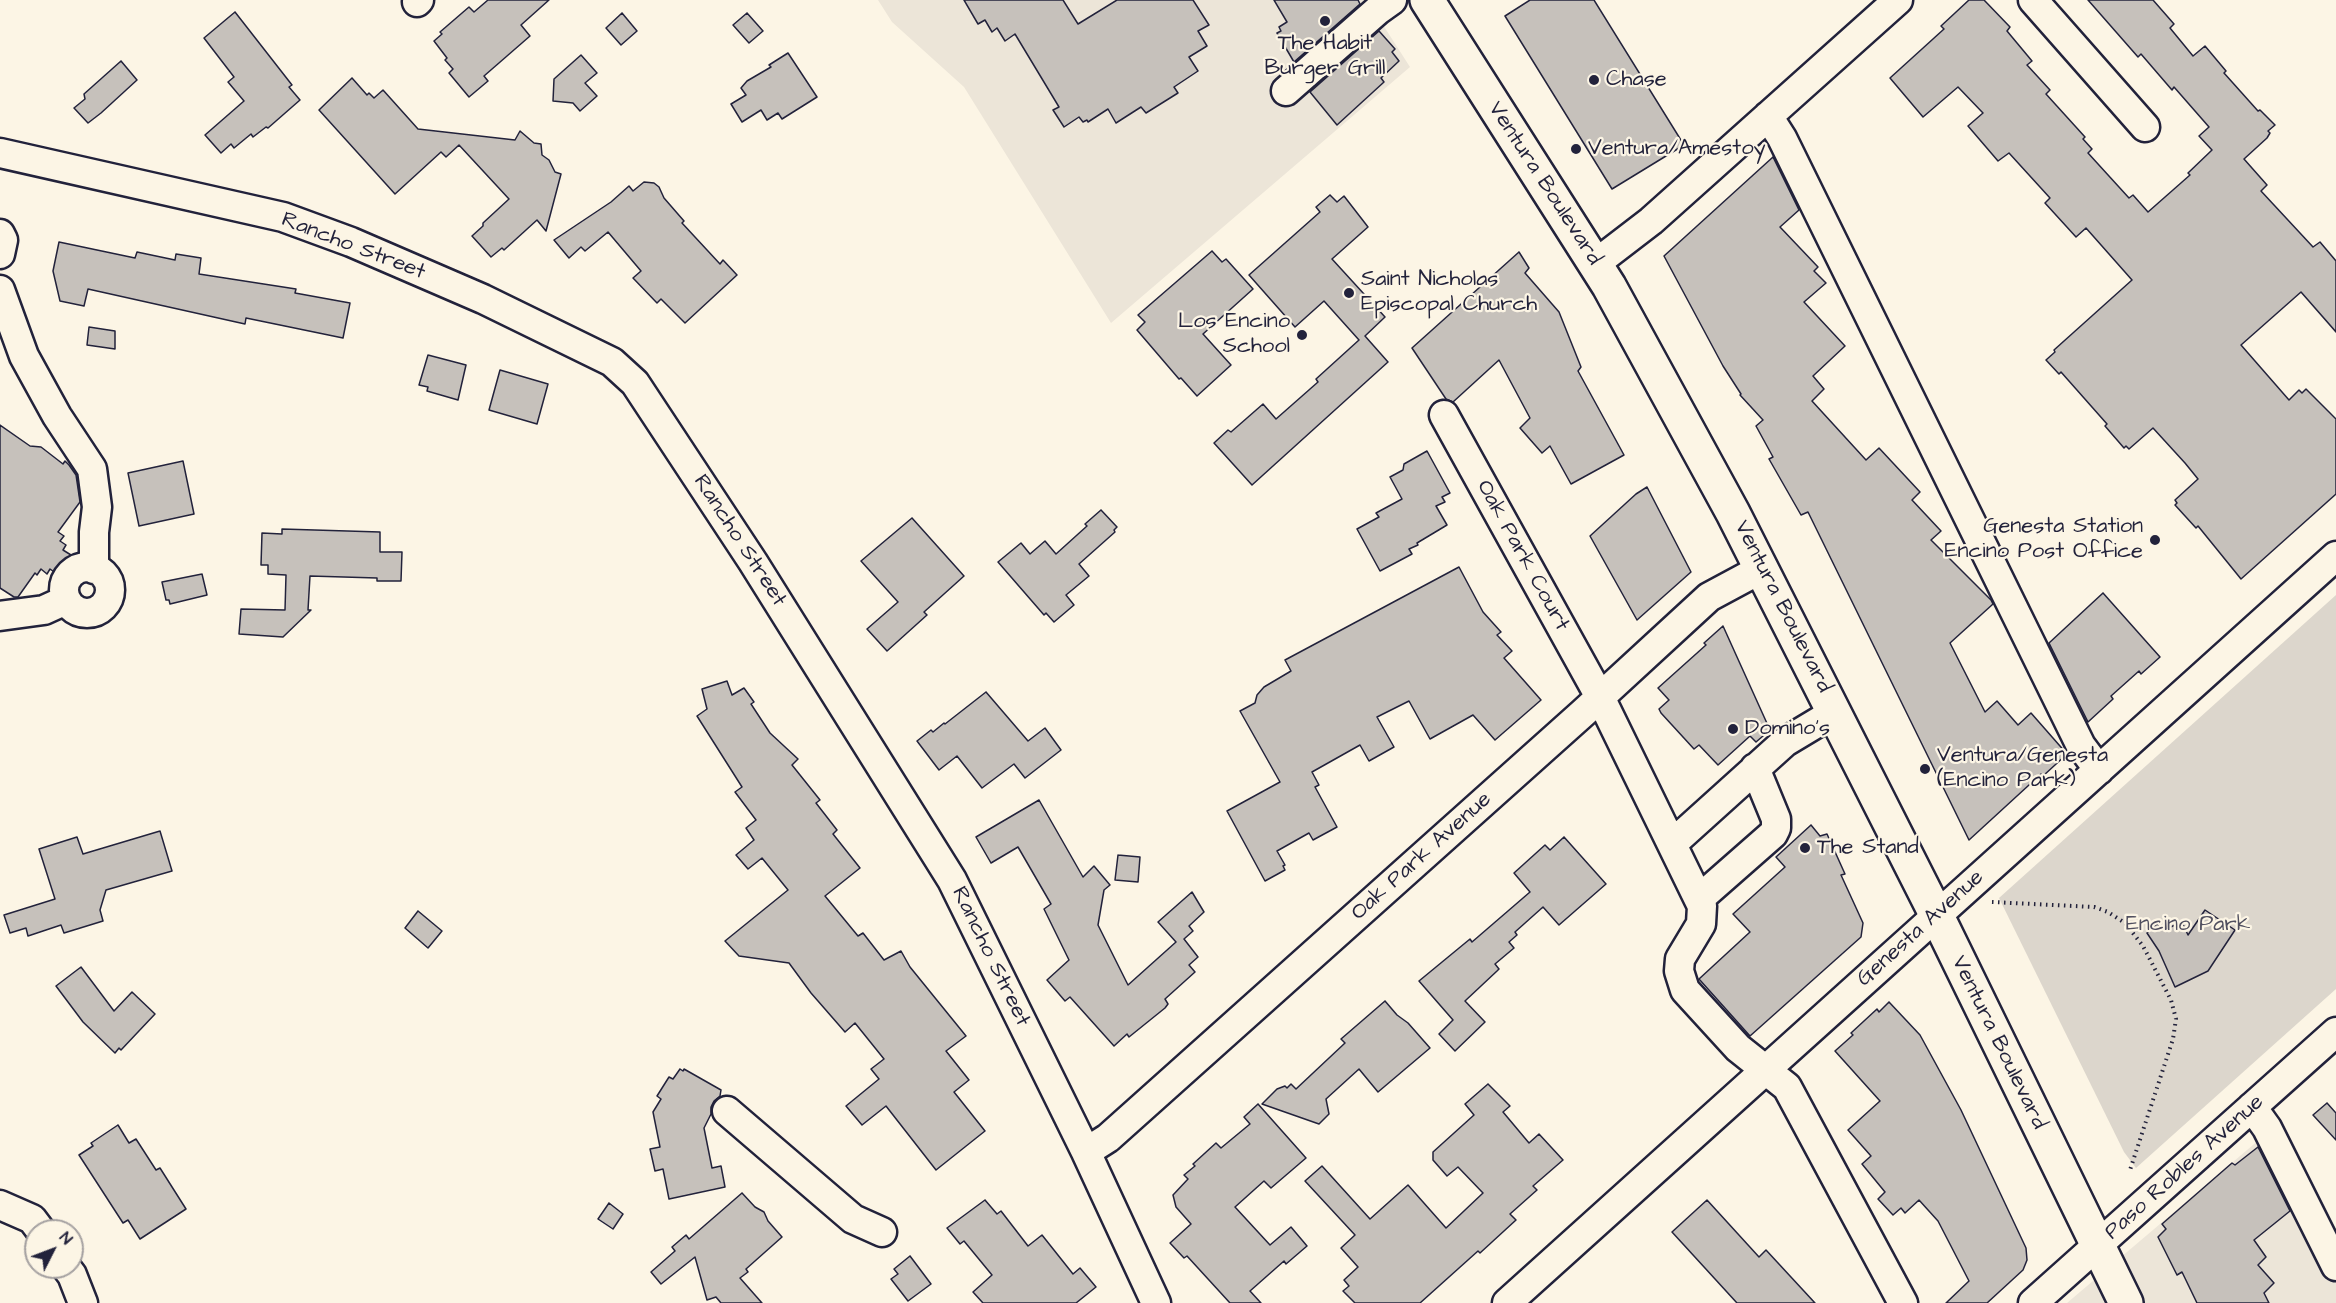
<!DOCTYPE html>
<style>
body{margin:0}
#map{position:relative;width:2336px;height:1303px;overflow:hidden;background:#fcf5e5;font-family:"Architects Daughter",sans-serif}
canvas{display:block}
.north{position:absolute;left:24px;top:1219px;width:60px;height:60px;box-sizing:border-box;background:#fcf5e5;border:2px solid #a5a1a1;border-radius:50%;rotate:48deg;font-size:16px;font-weight:700;line-height:24px;text-align:center;color:#22223b}
.north::after{content:'';display:block;margin:auto;width:21px;height:27px;background:#22223b;clip-path:polygon(50% 0,100% 100%,50% 72%,0 100%)}
</style>
<div id="map">
<canvas width="2336" height="1303"></canvas>
<div class="north">N</div>
</div>
<script>
const context = document.querySelector('canvas').getContext('2d');
context.lineJoin = 'round';
function paint(path, color) {
  context.fillStyle = color;
  context.fill(path, 'evenodd');
}
function toPath(rows) {
  const path = new Path2D();
  for (const r of rows) {
    if (r.length === 3) {
      path.moveTo(r[0] + r[2], r[1]);
      path.arc(r[0], r[1], r[2], 0, 2 * Math.PI);
      continue;
    }
    path.moveTo(r[0], r[1]);
    for (let i = 2; i < r.length; i += 2) path.lineTo(r[i], r[i + 1]);
  }
  return path;
}
function stroke(path, color, width, dash) {
  context.strokeStyle = color;
  context.lineWidth = width;
  context.lineCap = dash ? 'butt' : 'round';
  context.setLineDash(dash || []);
  context.stroke(path);
}
function write(font, color, halo, rows, align = 'center') {
  context.font = font + ' "Architects Daughter",sans-serif';
  context.lineWidth = 4.5;
  context.setLineDash([]);
  context.textBaseline = 'middle';
  context.strokeStyle = halo;
  context.fillStyle = color;
  for (const [text, x, y, turn = 0] of rows) {
    context.save();
    context.translate(x, y);
    context.rotate((+turn || 0) * Math.PI / 180);
    context.textAlign = isNaN(turn) ? turn : align;
    if (halo) context.strokeText(text, 0, 0);
    context.fillText(text, 0, 0);
    context.restore();
  }
}
paint(toPath([
 [878,0,1367,0,1410,67,1111,323,964,87,892,22],
 [2260,1139,2336,1282,2336,1303,2067,1303]
]), '#ece5d8');
paint(toPath([
 [2336,595,2336,989,2136,1168,2124,1152,1999,898]
]), '#dcd6cc');
const building = toPath([
 [488,0,549,0,521,25,530,36,484,76,488,81,469,97,449,73,453,69,445,60,447,58,434,41,442,34,440,32,469,7,474,12,488,0],
 [964,0,1063,0,1078,24,1117,0,1193,0,1209,25,1198,31,1207,46,1189,57,1198,71,1174,87,1178,93,1146,113,1141,107,1116,123,1108,109,1088,122,1087,120,1083,122,1079,117,1064,127,1053,110,1059,107,1015,34,1005,41,997,28,992,32,985,20,978,24,964,0],
 [1274,0,1358,0,1360,4,1294,62,1277,33,1281,31,1279,27,1287,22,1274,0],
 [1530,0,1594,0,1684,145,1612,189,1505,16,1530,0],
 [1969,0,1984,0,2010,27,2007,31,2032,61,2027,65,2050,90,2046,94,2085,137,2083,139,2092,149,2088,153,2129,198,2133,195,2148,212,2190,175,2188,173,2212,150,2199,136,2209,127,2174,87,2172,90,2141,54,2138,57,2088,0,2153,0,2174,24,2170,28,2193,56,2205,46,2226,71,2224,73,2258,111,2260,110,2275,125,2268,131,2270,133,2267,138,2244,159,2267,185,2261,191,2313,247,2320,242,2336,261,2336,332,2301,292,2241,345,2289,400,2299,390,2302,393,2306,389,2336,419,2336,494,2241,579,2198,526,2196,528,2175,505,2177,503,2175,500,2198,479,2185,463,2153,428,2129,449,2126,446,2124,448,2105,426,2107,424,2061,372,2059,374,2046,360,2055,352,2054,350,2132,280,2086,228,2076,237,2045,203,2050,198,2009,153,1998,161,1968,126,1983,113,1958,87,1923,117,1890,78,1944,29,1941,26,1969,0],
 [235,12,292,85,289,87,300,100,268,128,266,127,253,137,251,134,234,148,231,144,221,153,205,135,244,101,228,82,234,77,204,38,235,12],
 [622,13,637,31,621,45,606,28,622,13],
 [747,13,763,31,749,43,733,25,747,13],
 [1379,31,1395,49,1392,52,1399,61,1381,78,1384,82,1337,125,1310,92,1379,31],
 [788,53,817,97,782,119,778,113,767,120,761,110,742,122,731,104,746,95,741,88,747,81,771,67,769,65,788,53],
 [581,55,597,73,585,83,597,96,580,111,573,103,553,101,554,79,581,55],
 [121,61,137,80,101,113,88,123,74,108,85,99,84,94,121,61],
 [352,78,367,95,369,93,374,98,383,90,418,129,515,140,520,131,534,143,541,144,542,155,549,160,555,172,561,174,546,231,537,220,504,250,502,248,491,257,472,236,483,226,483,223,509,199,459,145,446,157,441,152,395,194,319,110,352,78],
 [1773,157,1799,210,1780,227,1818,267,1814,271,1826,283,1804,302,1845,346,1813,376,1824,389,1812,401,1866,460,1879,448,1920,492,1912,500,1941,531,1931,540,1991,600,1993,604,1950,643,1985,712,1997,701,2018,725,2031,713,2067,754,2043,776,2041,774,1969,840,1808,512,1801,515,1769,459,1773,457,1756,426,1763,420,1740,395,1741,394,1723,366,1664,256,1773,157],
 [644,182,654,183,659,187,664,198,684,221,682,223,720,264,723,260,737,275,685,323,661,299,657,303,633,278,641,271,608,232,585,251,581,247,569,258,554,240,611,202,629,186,633,191,644,182],
 [1330,195,1337,202,1344,196,1368,227,1332,259,1385,317,1365,336,1388,362,1252,485,1214,443,1228,430,1231,432,1263,404,1276,419,1318,382,1316,379,1359,340,1324,301,1295,327,1249,275,1320,212,1316,207,1330,195],
 [59,242,135,258,137,252,175,260,176,254,201,258,199,274,296,289,295,293,350,303,343,338,246,318,245,324,88,289,84,306,60,301,53,271,59,242],
 [1212,251,1222,262,1226,259,1253,289,1203,334,1231,365,1197,396,1181,378,1179,379,1137,330,1145,322,1138,315,1212,251],
 [1519,252,1529,268,1525,273,1559,312,1581,367,1578,371,1624,455,1571,484,1550,446,1542,453,1520,428,1530,418,1499,360,1453,402,1446,399,1412,348,1519,252],
 [89,327,115,331,115,349,87,345,89,327],
 [428,355,466,365,458,400,427,391,428,387,419,385,428,355],
 [500,370,548,384,537,424,489,410,500,370],
 [0,425,30,446,41,447,63,464,65,461,69,465,76,475,80,502,58,532,64,536,60,541,66,545,63,550,71,555,57,574,50,569,47,574,41,569,37,575,35,573,18,597,14,597,0,588,0,425],
 [1427,451,1450,493,1442,497,1445,502,1436,506,1447,525,1417,543,1418,545,1409,549,1412,554,1380,571,1357,529,1379,517,1376,513,1402,499,1390,477,1403,470,1404,464,1427,451],
 [183,461,194,514,139,526,128,473,183,461],
 [1647,487,1691,572,1637,620,1590,536,1636,494,1647,487],
 [1101,510,1117,527,1114,530,1115,532,1079,564,1089,576,1066,595,1074,605,1054,622,1046,613,1044,615,998,562,1021,543,1030,554,1045,541,1056,554,1087,526,1085,524,1101,510],
 [912,518,964,576,924,612,927,615,887,651,867,629,898,602,861,561,912,518],
 [282,529,380,532,380,552,402,552,401,581,377,581,377,578,310,576,308,610,311,610,283,637,239,634,241,609,285,610,286,575,268,574,268,565,261,565,262,533,282,534,282,529],
 [1459,567,1483,612,1501,632,1497,635,1512,651,1504,658,1541,700,1495,740,1473,715,1430,739,1409,701,1377,717,1394,747,1369,761,1360,745,1312,772,1319,785,1315,787,1337,827,1313,840,1309,833,1277,851,1285,865,1283,866,1285,870,1265,881,1227,811,1280,782,1240,711,1255,703,1257,695,1264,687,1291,671,1285,660,1459,567],
 [202,574,207,595,170,604,169,600,166,600,162,582,202,574],
 [2103,593,2160,657,2141,674,2139,671,2111,696,2113,699,2088,722,2049,643,2103,593],
 [1723,626,1770,730,1756,742,1750,736,1718,765,1699,745,1694,749,1661,713,1659,709,1669,700,1658,688,1706,645,1704,643,1723,626],
 [727,681,732,695,744,688,754,702,751,704,770,733,798,759,792,765,820,800,816,803,837,830,833,834,860,868,825,896,858,936,863,933,884,960,901,951,910,967,966,1036,946,1051,969,1080,954,1092,985,1131,936,1170,886,1106,862,1125,846,1106,879,1079,871,1069,884,1059,855,1023,845,1032,811,993,789,963,739,956,725,941,788,890,762,858,748,869,736,855,754,840,746,828,756,820,735,792,742,787,697,716,707,709,702,689,727,681],
 [986,692,1028,741,1045,728,1061,750,1025,778,1014,764,982,788,957,756,939,770,917,741,931,730,933,732,944,723,945,724,986,692],
 [1039,800,1083,877,1094,866,1110,885,1104,890,1098,925,1128,985,1176,942,1158,922,1192,892,1204,912,1189,926,1193,931,1184,939,1198,957,1189,965,1195,972,1165,999,1168,1004,1165,1008,1129,1037,1127,1034,1114,1046,1070,997,1065,1001,1047,980,1069,960,1044,909,1051,904,1018,847,991,863,976,837,1039,800],
 [1811,825,1820,836,1827,834,1845,874,1841,875,1863,923,1861,937,1750,1036,1699,979,1750,932,1733,914,1785,867,1776,857,1811,825],
 [160,831,172,871,106,890,100,910,103,921,64,933,61,925,28,936,26,928,10,933,4,915,55,899,39,849,77,837,83,854,160,831],
 [1564,837,1606,884,1559,925,1543,907,1515,932,1517,935,1509,942,1514,948,1495,964,1499,969,1497,971,1465,1001,1485,1022,1455,1051,1439,1034,1453,1020,1419,981,1470,939,1472,942,1530,892,1514,873,1545,845,1550,850,1564,837],
 [1118,855,1140,857,1138,882,1115,880,1118,855],
 [2205,910,2235,930,2208,971,2175,987,2159,951,2147,933,2157,924,2166,929,2182,922,2188,935,2205,910],
 [418,911,442,931,428,948,405,928,418,911],
 [81,967,114,1011,132,992,155,1014,121,1050,119,1048,115,1053,83,1022,56,986,81,967],
 [1385,1001,1397,1015,1408,1023,1430,1048,1378,1092,1359,1069,1326,1099,1329,1114,1319,1124,1262,1104,1277,1089,1285,1086,1287,1088,1291,1084,1296,1089,1345,1043,1341,1039,1385,1001],
 [1889,1002,1920,1035,1961,1110,2026,1248,2027,1260,2023,1270,1987,1303,1946,1303,1969,1281,1938,1221,1919,1200,1905,1213,1901,1208,1893,1215,1878,1199,1885,1192,1862,1164,1871,1156,1848,1130,1880,1101,1835,1051,1853,1035,1851,1033,1877,1009,1879,1012,1889,1002],
 [680,1069,683,1071,684,1069,721,1090,720,1096,714,1101,711,1107,711,1114,704,1128,712,1168,721,1166,725,1187,669,1199,663,1169,655,1171,650,1149,660,1147,653,1112,661,1099,657,1096,669,1077,673,1079,680,1069],
 [1488,1084,1510,1106,1503,1112,1529,1143,1539,1134,1563,1160,1533,1186,1537,1190,1510,1214,1516,1220,1480,1253,1478,1251,1420,1303,1355,1303,1343,1291,1349,1286,1344,1280,1358,1267,1341,1248,1355,1235,1305,1181,1322,1166,1370,1219,1408,1185,1446,1228,1483,1193,1458,1167,1447,1176,1433,1160,1433,1152,1474,1115,1465,1104,1488,1084],
 [2327,1103,2336,1113,2336,1140,2313,1115,2327,1103],
 [1258,1104,1306,1158,1271,1188,1264,1181,1235,1207,1270,1245,1291,1227,1307,1246,1286,1264,1284,1261,1250,1291,1261,1303,1230,1303,1187,1256,1184,1258,1170,1243,1191,1224,1176,1207,1173,1195,1188,1179,1184,1175,1195,1166,1193,1164,1216,1143,1221,1148,1250,1124,1244,1117,1258,1104],
 [118,1125,129,1143,136,1139,156,1170,160,1168,186,1209,140,1239,128,1220,123,1223,79,1155,93,1146,91,1143,118,1125],
 [2258,1147,2290,1211,2254,1240,2266,1257,2258,1265,2274,1283,2264,1293,2269,1303,2197,1303,2182,1272,2177,1275,2158,1237,2166,1229,2162,1224,2232,1163,2235,1165,2258,1147],
 [742,1193,755,1207,764,1212,768,1221,782,1237,746,1269,748,1272,740,1278,762,1303,721,1303,716,1297,707,1300,695,1257,661,1284,651,1272,675,1251,672,1247,686,1235,689,1239,742,1193],
 [985,1200,997,1214,1001,1211,1028,1246,1042,1235,1073,1274,1080,1268,1096,1287,1076,1303,983,1303,973,1292,992,1275,964,1241,960,1244,947,1228,985,1200],
 [1707,1200,1759,1257,1766,1250,1815,1303,1737,1303,1672,1232,1707,1200],
 [609,1203,623,1214,613,1229,598,1219,609,1203],
 [910,1256,931,1284,908,1301,891,1279,898,1274,894,1269,910,1256]
]);
paint(building, '#c6c1bb');
stroke(building, '#22223b', 1.5);
const minor = toPath([
 [2033,0,2145,127],
 [417,2,419,0],
 [1286,91,1378,10,1392,0],
 [1768,116,1782,138,2081,746,2099,770],
 [0,153,283,217,351,242,483,299,612,362,635,383,753,562,952,880,1086,1152,1156,1303],
 [0,234,3,240,0,254],
 [1595,264,1651,221,1898,0],
 [0,290,24,356,57,416,92,469,97,507,94,532,94,569],
 [1444,415,1600,697,1702,906,1701,924,1680,959,1679,971,1685,990,1738,1048,1787,1087,1903,1303],
 [87,590,23],
 [0,616,44,610,66,600],
 [1672,844,1785,742,1835,712],
 [1699,899,1773,834,1776,828,1776,819,1755,768],
 [2252,1107,2267,1128,2336,1266],
 [727,1111,853,1219,882,1232],
 [1086,1152,1108,1138,1583,713,1709,597,1763,568],
 [0,1205,32,1219,41,1231],
 [66,1267,72,1275,83,1303],
 [1507,1303,2336,556],
 [2033,1303,2336,1032]
]);
const major = toPath([
 [1427,0,1609,286,1733,513,1937,916,2126,1303]
]);
stroke(minor, '#22223b', 33);
stroke(major, '#22223b', 38);
stroke(toPath([
 [1992,902,2094,907,2108,912,2125,923,2143,946,2171,1000,2176,1019,2173,1039,2130,1170]
]), '#22223b', 4, [1.5, 4.5]);
stroke(minor, '#fcf5e5', 28);
stroke(major, '#fcf5e5', 33);
for (const [x, y, r, color] of [
 [1325,21,6,"#22223b"],
 [1594,80,6,"#22223b"],
 [1576,149,6,"#22223b"],
 [1349,293,6,"#22223b"],
 [1302,335,6,"#22223b"],
 [2155,540,6,"#22223b"],
 [1733,729,6,"#22223b"],
 [1925,769,6,"#22223b"],
 [1805,848,6,"#22223b"]
]) {
  const dot = new Path2D();
  dot.arc(x, y, r, 0, 2 * Math.PI);
  context.fillStyle = color;
  context.fill(dot);
  stroke(dot, '#fcf5e5', 2);
}
write('22px', '#22223b', '#fcf5e5', [
 ["The Habit",1325,44,"center"],
 ["Burger Grill",1325,69,"center"],
 ["Chase",1606,80],
 ["Ventura/Amestoy",1588,149],
 ["Saint Nicholas",1361,280],
 ["Episcopal Church",1361,305],
 ["Los Encino",1290,322,"right"],
 ["School",1290,347,"right"],
 ["Genesta Station",2143,527,"right"],
 ["Encino Post Office",2143,552,"right"],
 ["Domino's",1745,729],
 ["Ventura/Genesta",1937,756],
 ["(Encino Park)",1937,781],
 ["The Stand",1817,848]
], 'left');
write('22px', '#22223b', '#fcf5e5', [
 ["Ventura Boulevard",1544,184,57],
 ["Rancho Street",353,247,21],
 ["Rancho Street",739,541,57],
 ["Oak Park Court",1522,556,61],
 ["Ventura Boulevard",1782,607,63],
 ["Oak Park Avenue",1422,857,-42],
 ["Genesta Avenue",1921,929,-42],
 ["Rancho Street",990,957,64],
 ["Ventura Boulevard",1998,1043,64],
 ["Paso Robles Avenue",2185,1168,-42]
]);
write('22px', '#504f5f', '#fcf5e5', [
 ["Encino Park",2188,925]
]);
</script>
